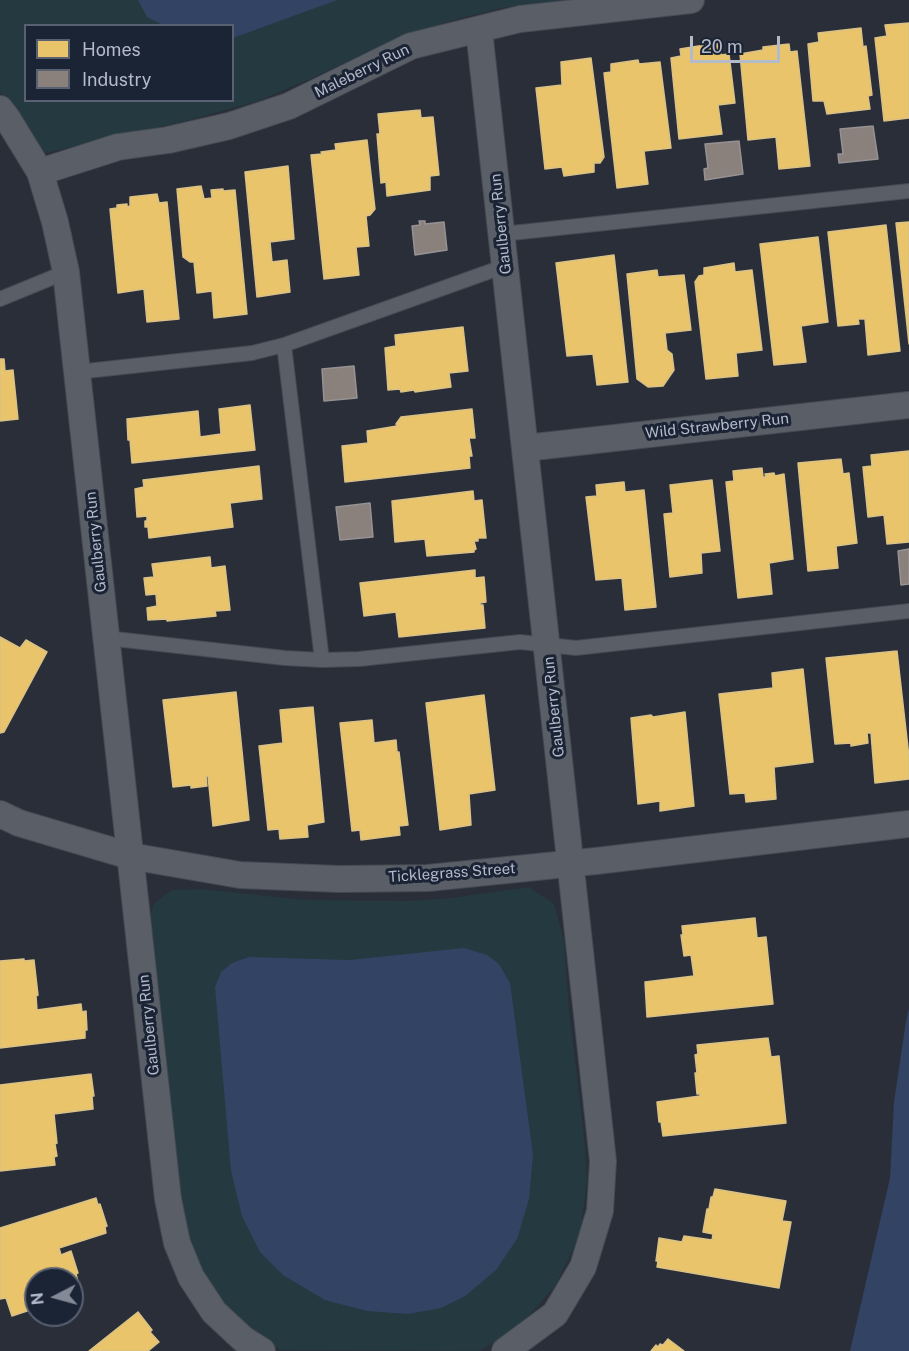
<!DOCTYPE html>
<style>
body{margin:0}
#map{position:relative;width:909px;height:1351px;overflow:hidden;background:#292e39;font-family:"Public Sans",sans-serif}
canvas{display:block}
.legend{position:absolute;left:24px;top:24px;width:210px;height:78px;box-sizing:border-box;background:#1b2435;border:2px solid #586071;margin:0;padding:8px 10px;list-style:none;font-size:18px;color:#b3baca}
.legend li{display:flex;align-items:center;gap:12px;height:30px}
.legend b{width:30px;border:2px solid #586071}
.north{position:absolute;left:24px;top:1267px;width:60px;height:60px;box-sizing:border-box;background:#1b2435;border:2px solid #586071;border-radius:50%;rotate:264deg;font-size:16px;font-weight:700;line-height:24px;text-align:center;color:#b3baca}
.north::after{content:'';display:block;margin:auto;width:21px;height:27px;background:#838997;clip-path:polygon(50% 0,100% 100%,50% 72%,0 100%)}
.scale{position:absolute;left:690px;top:36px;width:90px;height:27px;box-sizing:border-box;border:3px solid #b3baca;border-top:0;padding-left:8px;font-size:18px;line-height:21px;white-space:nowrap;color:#b3baca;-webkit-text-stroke:4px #1b2435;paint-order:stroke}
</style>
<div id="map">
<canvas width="909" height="1351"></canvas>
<ul class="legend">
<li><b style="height:16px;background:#e9c46a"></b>Homes</li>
<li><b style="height:16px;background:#8a817c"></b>Industry</li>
</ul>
<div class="north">N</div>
<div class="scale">20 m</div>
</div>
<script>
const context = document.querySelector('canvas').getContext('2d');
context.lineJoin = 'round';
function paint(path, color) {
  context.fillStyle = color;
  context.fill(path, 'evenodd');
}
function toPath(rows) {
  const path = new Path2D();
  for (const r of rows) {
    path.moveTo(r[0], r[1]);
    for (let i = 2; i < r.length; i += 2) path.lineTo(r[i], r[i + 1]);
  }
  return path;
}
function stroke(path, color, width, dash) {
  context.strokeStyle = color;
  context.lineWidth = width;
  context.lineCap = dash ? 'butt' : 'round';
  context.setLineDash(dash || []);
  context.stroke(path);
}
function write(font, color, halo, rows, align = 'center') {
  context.font = font + ' "Public Sans",sans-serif';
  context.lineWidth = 6;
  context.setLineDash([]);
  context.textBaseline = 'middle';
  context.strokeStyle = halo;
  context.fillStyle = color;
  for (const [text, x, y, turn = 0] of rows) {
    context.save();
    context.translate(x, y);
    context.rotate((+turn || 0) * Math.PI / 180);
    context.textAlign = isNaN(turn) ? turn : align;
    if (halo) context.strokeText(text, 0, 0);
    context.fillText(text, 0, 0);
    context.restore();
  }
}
paint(toPath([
 [0,0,565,0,502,8,457,19,398,38,310,79,258,101,189,120,47,153,37,152,31,139,0,91],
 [26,26,232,26,232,100,26,100],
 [529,887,554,904,564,941,569,1010,584,1135,587,1180,581,1230,574,1248,555,1286,519,1327,480,1351,280,1350,243,1324,210,1286,187,1240,177,1183,169,1108,164,1040,154,975,148,921,154,904,171,890,201,889,304,900,410,901,451,898]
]), '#253940');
paint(toPath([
 [138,0,337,0,233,38,232,26,163,25,147,17],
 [464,948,487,955,499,964,510,983,533,1155,529,1199,517,1239,496,1270,465,1296,441,1308,408,1314,367,1311,325,1300,283,1275,260,1252,242,1216,231,1171,215,987,221,972,232,963,249,957,350,960],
 [909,1008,909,1351,850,1351,890,1178,894,1102,906,1021]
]), '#334364');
const homes = toPath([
 [909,23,909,118,884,121,875,38,887,36,885,25,909,23],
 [861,28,863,47,866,46,872,95,868,96,870,109,827,114,824,101,813,101,808,44,819,42,818,33,861,28],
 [717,43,719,52,721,52,721,55,729,54,735,103,718,105,722,134,679,139,671,58,681,56,680,49,717,43],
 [789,44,790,52,797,51,810,166,779,169,776,137,748,140,740,54,763,50,763,47,789,44],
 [591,58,604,157,600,163,594,163,594,172,564,176,562,167,545,169,536,88,562,85,561,62,591,58],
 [638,60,639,64,660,62,671,148,644,151,648,184,617,188,604,73,611,72,611,64,638,60],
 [420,110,421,118,433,117,439,175,430,176,430,190,387,196,386,182,381,183,377,134,380,134,378,114,420,110],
 [367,140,375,209,370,215,366,216,369,246,356,247,359,275,324,279,311,155,322,154,321,152,336,150,335,144,367,140],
 [288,166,294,239,270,242,272,262,287,260,290,292,257,297,245,172,288,166],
 [201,186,204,199,212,198,211,190,223,189,223,191,235,190,247,314,214,318,212,291,197,293,194,262,190,262,183,257,177,189,201,186],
 [157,194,159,203,167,202,179,319,147,322,144,289,118,293,110,209,117,208,117,205,127,204,127,207,130,206,130,197,157,194],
 [909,222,909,344,896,223,909,222],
 [886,225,900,351,868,355,865,319,858,319,859,324,838,326,828,232,886,225],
 [818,237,828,322,801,326,806,362,774,365,760,244,818,237],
 [614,255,628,382,597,385,593,354,567,356,556,263,614,255],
 [734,263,735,272,752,270,762,350,736,353,738,376,706,379,695,282,699,276,704,275,704,268,734,263],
 [657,270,658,277,684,275,691,330,665,333,667,350,672,354,674,370,663,386,648,387,637,379,627,274,657,270],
 [463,327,468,371,449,373,451,387,415,392,414,390,401,392,400,389,388,390,385,348,396,346,395,335,463,327],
 [0,359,4,359,5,371,13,370,18,419,0,421,0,359],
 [250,405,255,450,132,463,130,440,128,440,127,419,198,411,200,437,221,434,219,409,250,405],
 [472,409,475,438,469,438,472,456,469,456,470,468,345,482,342,446,368,443,367,431,397,426,396,424,401,417,472,409],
 [909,451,909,542,887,544,884,515,868,517,863,467,872,466,871,455,909,451],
 [841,459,843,474,849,473,857,543,836,546,838,568,808,571,798,463,841,459],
 [259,466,262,499,230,503,233,527,149,538,148,527,145,527,145,521,147,521,147,516,137,517,135,489,144,487,143,480,259,466],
 [762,468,763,477,766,477,765,474,774,473,775,476,784,474,793,559,769,563,772,594,738,598,726,482,734,481,733,471,762,468],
 [712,480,720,551,701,553,702,573,670,577,664,514,673,513,670,485,712,480],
 [624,482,625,492,644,490,656,607,625,610,622,578,596,580,586,497,597,496,596,485,624,482],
 [473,491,474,501,482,500,486,538,478,538,478,541,474,541,476,549,474,550,474,552,427,556,425,539,395,542,392,501,473,491],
 [210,557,211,568,225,566,230,610,215,611,216,616,167,621,167,619,148,620,147,608,157,606,156,594,146,595,144,578,154,577,152,564,210,557],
 [475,570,475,578,484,577,486,602,480,603,480,605,483,605,485,628,399,637,396,612,364,616,360,583,475,570],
 [0,637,20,648,26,640,47,652,4,732,0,733,0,637],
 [897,651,909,757,909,779,875,783,871,733,867,733,868,743,851,746,851,743,835,744,826,658,897,651],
 [803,669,813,762,774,767,776,799,746,802,745,793,730,794,719,694,773,688,772,673,803,669],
 [236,692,249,820,213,826,208,776,206,776,207,786,191,788,191,785,173,787,163,700,236,692],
 [484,695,495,790,469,794,471,825,440,830,426,703,484,695],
 [313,707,324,822,307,825,308,837,280,839,279,829,268,830,259,746,283,743,280,710,313,707],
 [685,712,694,806,660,811,660,801,638,804,631,718,651,715,653,717,685,712],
 [372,720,374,743,396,740,397,752,399,752,408,825,399,826,400,835,361,840,360,830,352,831,340,723,372,720],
 [755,918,757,938,766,937,773,1004,647,1017,645,982,694,976,691,955,684,956,681,935,683,935,682,926,755,918],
 [24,959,24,961,34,960,38,995,36,996,37,1010,81,1004,82,1012,86,1011,87,1030,85,1030,85,1038,0,1048,0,961,24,959],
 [768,1038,771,1057,779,1056,786,1123,663,1136,661,1122,659,1122,657,1102,700,1096,700,1094,697,1094,695,1073,697,1073,695,1055,698,1054,697,1045,768,1038],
 [91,1074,94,1096,92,1096,93,1109,54,1114,57,1143,55,1144,57,1156,54,1157,55,1165,0,1171,0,1085,91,1074],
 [715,1189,786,1201,782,1221,791,1222,779,1288,657,1267,658,1261,656,1261,659,1238,682,1242,684,1236,712,1240,713,1234,703,1232,707,1209,709,1209,711,1197,713,1197,715,1189],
 [96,1198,98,1205,100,1204,107,1226,105,1227,106,1233,59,1248,61,1255,71,1251,78,1273,76,1274,79,1286,77,1286,79,1294,72,1297,72,1279,36,1279,36,1308,12,1316,6,1298,0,1299,0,1228,96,1198],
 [138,1312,152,1330,150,1332,159,1342,148,1351,89,1351,138,1312],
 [668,1339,684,1351,651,1351,656,1345,658,1347,660,1344,663,1345,668,1339]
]);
paint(homes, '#e9c46a');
stroke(homes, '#d9c187', 1.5);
const industry = toPath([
 [873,126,878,159,839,163,838,154,843,154,840,129,873,126],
 [739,141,743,174,705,180,704,169,708,168,705,144,739,141],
 [419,221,425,221,425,224,444,222,447,250,415,255,412,226,420,225,419,221],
 [354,366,357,398,324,401,322,369,354,366],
 [370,503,373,537,340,540,336,507,370,503],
 [909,549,909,584,901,585,898,551,909,549]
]);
paint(industry, '#8a817c');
stroke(industry, '#969293', 1.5);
const service = toPath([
 [502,234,909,191],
 [0,299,66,272],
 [284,345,322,660],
 [77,372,252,353,284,345,505,266],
 [106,638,285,658,322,660,359,659,520,642,576,648,909,611]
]);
const minor = toPath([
 [479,30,603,1161,600,1211,583,1267,555,1314,505,1351],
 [0,109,7,118,40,172,55,222,66,272,168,1199,177,1243,191,1277,214,1312,243,1339,262,1351],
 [40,172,118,147,168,140,229,126,289,106,411,46,520,19,691,0],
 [525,448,909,405],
 [0,814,19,823,130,856,240,875,339,879,428,878,596,861,909,824]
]);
stroke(service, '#454952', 16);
stroke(minor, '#454952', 28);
stroke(service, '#595e67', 14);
stroke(minor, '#595e67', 26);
write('15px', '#b3baca', '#1b2435', [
 ["Maleberry Run",362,71,-26],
 ["Gaulberry Run",501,224,-96],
 ["Wild Strawberry Run",717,426,-6],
 ["Gaulberry Run",96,542,-96],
 ["Gaulberry Run",554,707,-96],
 ["Ticklegrass Street",452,873,-4],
 ["Gaulberry Run",149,1025,-96]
]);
</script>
